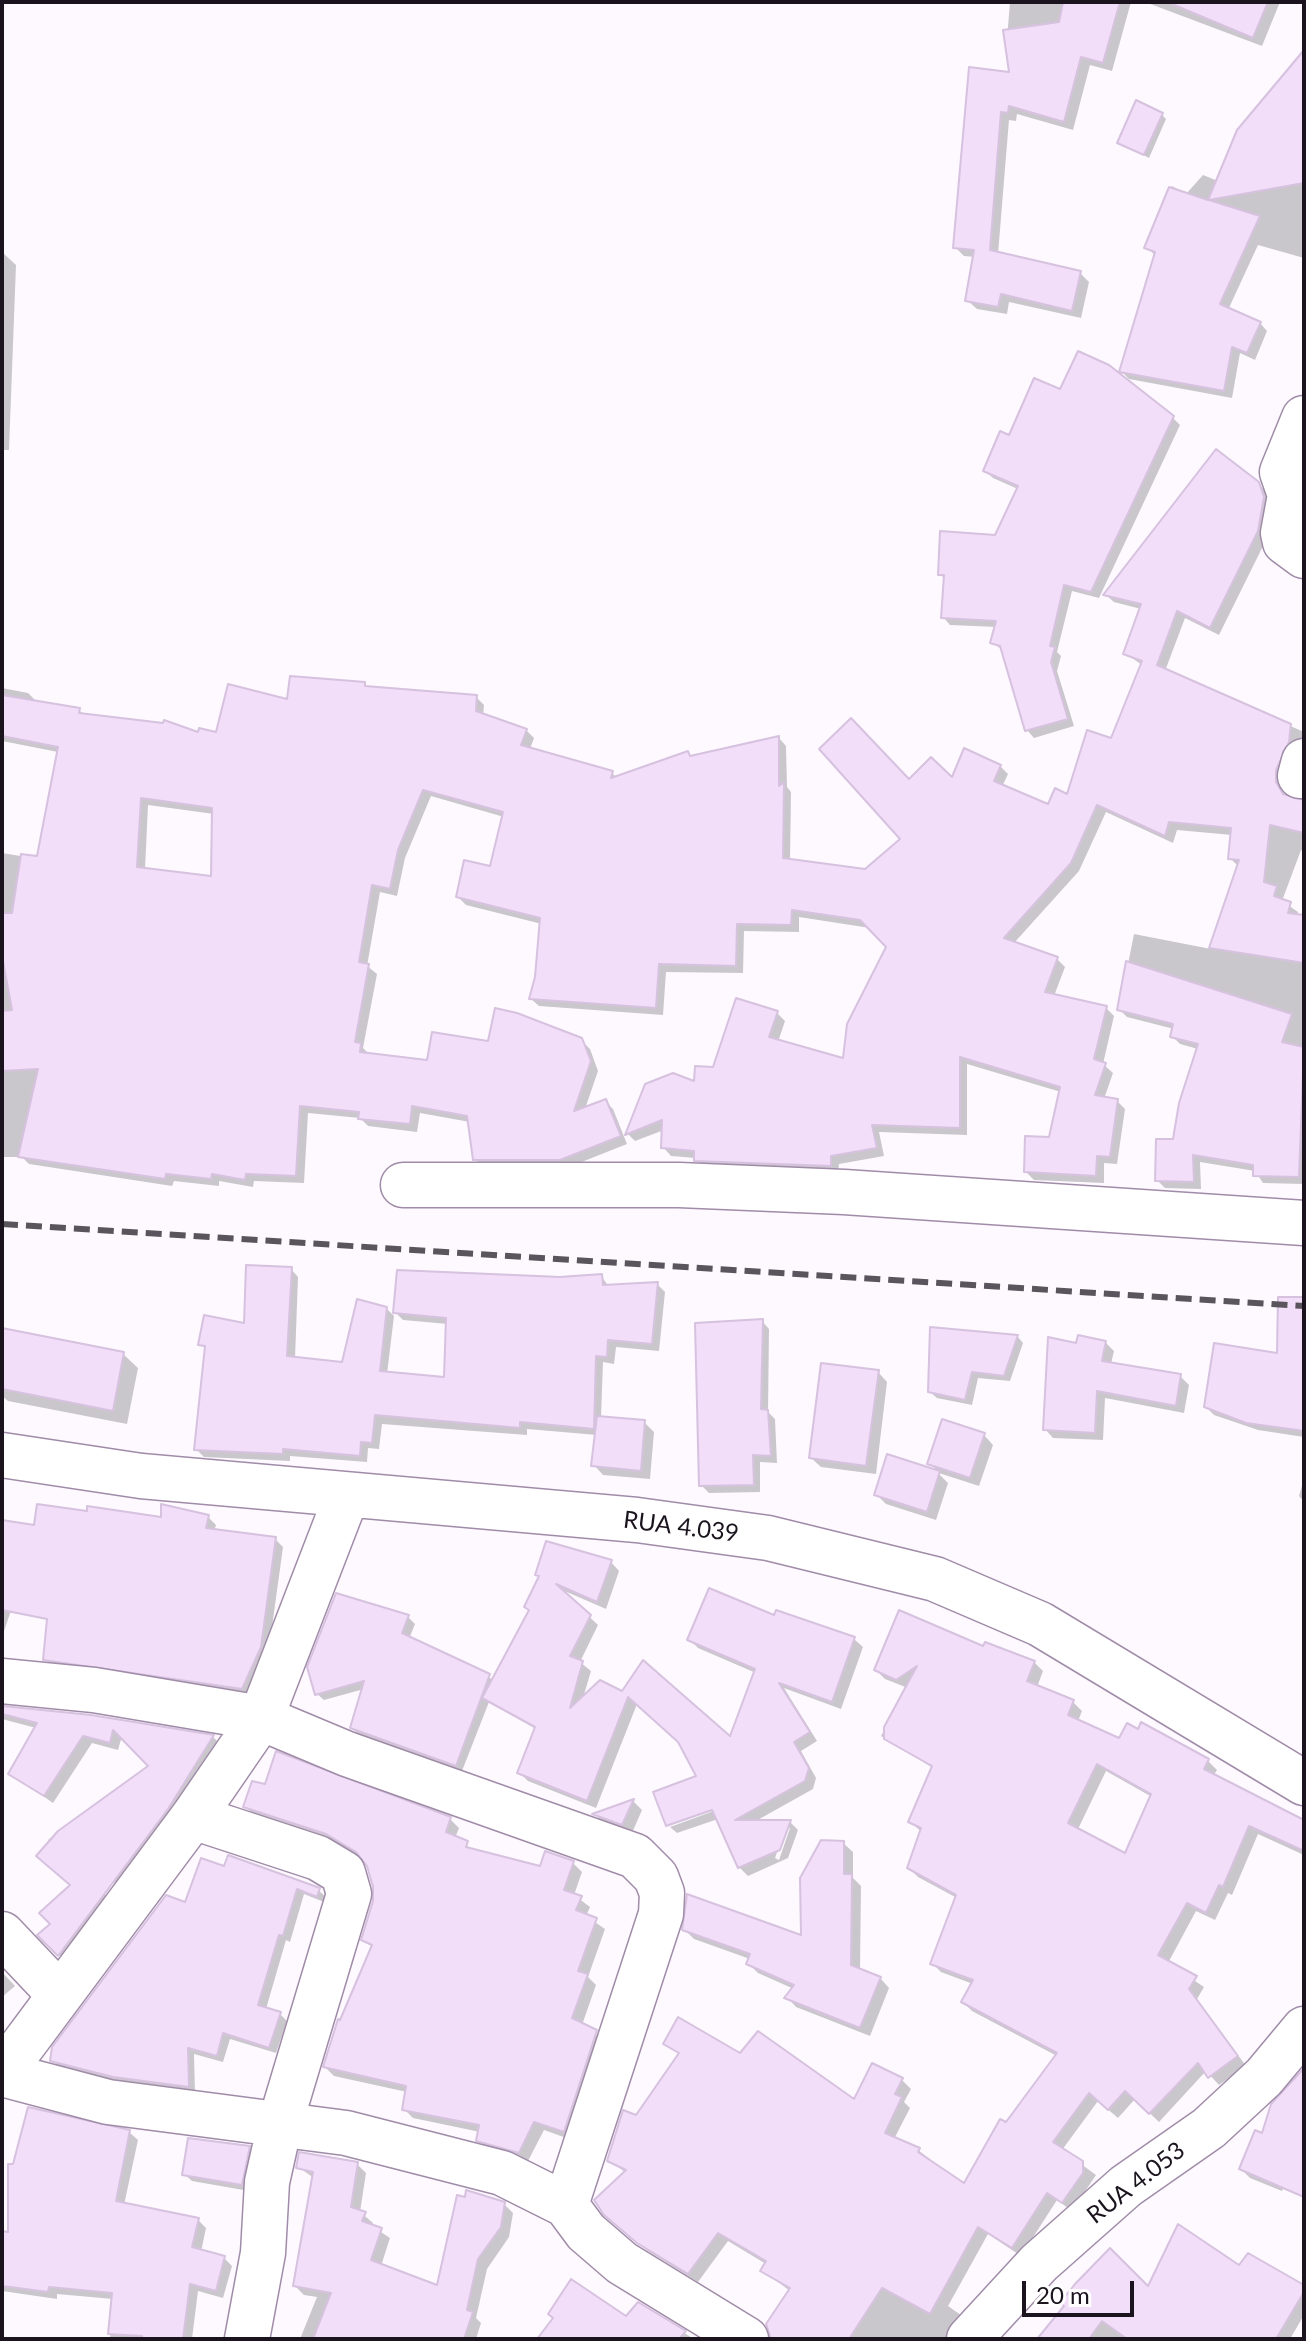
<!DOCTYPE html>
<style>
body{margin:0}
#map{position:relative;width:1306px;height:2341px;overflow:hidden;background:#fdf9ff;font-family:Lato,sans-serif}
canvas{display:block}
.frame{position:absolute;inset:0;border:4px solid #1b141e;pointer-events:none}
.scale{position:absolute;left:1022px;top:2281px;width:112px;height:36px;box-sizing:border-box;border:4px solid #1b141e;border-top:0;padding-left:10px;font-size:24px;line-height:28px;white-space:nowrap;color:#1b141e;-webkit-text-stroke:6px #fff;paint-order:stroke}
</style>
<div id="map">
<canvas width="1306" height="2341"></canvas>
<div class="frame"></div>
<div class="scale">20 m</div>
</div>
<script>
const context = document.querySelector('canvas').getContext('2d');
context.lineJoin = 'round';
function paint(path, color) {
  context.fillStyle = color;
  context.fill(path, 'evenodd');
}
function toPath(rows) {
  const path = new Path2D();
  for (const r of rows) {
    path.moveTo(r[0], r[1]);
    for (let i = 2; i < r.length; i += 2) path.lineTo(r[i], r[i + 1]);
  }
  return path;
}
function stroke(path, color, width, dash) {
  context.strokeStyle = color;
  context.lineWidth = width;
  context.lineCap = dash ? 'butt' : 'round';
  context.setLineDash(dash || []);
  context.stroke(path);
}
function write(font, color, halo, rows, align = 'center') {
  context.font = font + ' Lato,sans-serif';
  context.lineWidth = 8;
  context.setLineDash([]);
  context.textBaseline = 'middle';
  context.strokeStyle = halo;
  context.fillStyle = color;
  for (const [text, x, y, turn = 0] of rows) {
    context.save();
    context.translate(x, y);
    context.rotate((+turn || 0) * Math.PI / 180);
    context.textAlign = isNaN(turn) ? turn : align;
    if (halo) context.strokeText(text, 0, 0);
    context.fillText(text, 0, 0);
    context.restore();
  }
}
paint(toPath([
 [1010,2,1131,2,1112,71,1090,65,1073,130,1017,114,1016,121,1009,120,998,254,1080,273,1089,282,1081,318,1009,302,1007,314,977,309,968,301,975,257,964,256,955,247,1011,75,1007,39],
 [1145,2,1280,2,1262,46],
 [1304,58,1304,258,1258,245,1228,310,1260,323,1267,331,1255,360,1240,353,1232,398,1129,379,1121,371,1156,256,1146,247,1172,186,1186,194,1203,175,1218,181],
 [1162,115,1166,119,1149,158,1119,142],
 [2,252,16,265,9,450,2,450],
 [1061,392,1173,418,1180,425,1099,598,1072,591,1057,652,1061,656,1057,671,1074,726,1034,738,1027,730,1004,651,993,643,997,627,950,625,943,617,946,580,940,574,996,537,1018,489,993,478,985,471,1010,438],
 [1258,484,1267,492,1271,506,1266,540,1219,635,1185,618,1165,671,1304,732,1304,746,1287,762,1283,791,1287,799,1304,802,1304,851,1301,850,1282,901,1298,912,1297,916,1304,917,1304,1184,1263,1183,1255,1171,1200,1162,1201,1189,1165,1188,1157,1180,1175,1141,1198,1049,1180,1044,1172,1036,1174,1029,1127,1017,1119,1009,1134,934,1211,949,1239,867,1230,858,1232,835,1177,830,1173,843,1106,812,1079,871,1014,943,1057,959,1065,967,1054,996,1106,1008,1114,1016,1103,1064,1113,1073,1104,1099,1117,1101,1125,1109,1117,1164,1104,1163,1104,1183,1034,1180,1026,1172,1051,1139,1061,1092,967,1064,967,1135,879,1132,884,1156,839,1164,838,1174,704,1168,696,1158,671,1156,663,1147,664,1130,635,1141,628,1134,647,1085,696,1084,777,1013,785,1021,778,1042,844,1061,888,947,870,928,799,917,799,932,744,931,743,973,666,972,663,1015,539,1006,531,999,542,924,466,905,458,897,491,868,504,817,431,796,405,858,397,896,380,892,367,966,377,974,363,1048,368,1053,429,1062,489,1044,581,1040,590,1049,598,1071,585,1109,605,1101,613,1109,627,1144,569,1167,483,1167,475,1159,470,1122,420,1113,417,1132,368,1126,360,1118,308,1113,304,1183,254,1181,253,1187,219,1181,219,1186,174,1181,172,1186,29,1164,22,1157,2,1157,2,853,39,859,58,752,2,741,2,688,28,693,36,701,79,710,85,716,217,735,288,701,364,684,369,689,476,697,484,705,483,716,526,730,534,738,530,749,612,773,617,778,779,738,786,746,787,787,791,792,790,861,866,871,902,839,909,782,952,780,1000,766,1008,774,1002,787,1049,807,1068,797,1112,740,1142,665,1125,653,1141,609,1114,602,1106,595],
 [148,805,214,814,213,878,145,870],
 [291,1269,298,1277,295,1359,343,1364,386,1308,394,1316,387,1374,446,1379,448,1324,403,1320,395,1312,560,1279,602,1277,609,1287,657,1284,665,1292,659,1351,616,1347,614,1364,603,1362,601,1418,644,1422,654,1432,650,1479,603,1475,594,1465,597,1435,527,1429,527,1435,382,1424,379,1449,368,1448,367,1462,290,1456,290,1461,204,1457,196,1449,207,1350,200,1344,246,1325],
 [762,1321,769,1329,768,1412,775,1419,777,1463,760,1462,760,1492,709,1493,701,1485],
 [1017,1336,1023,1343,1010,1381,978,1378,972,1405,937,1398,930,1392],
 [2,1337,123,1354,138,1368,127,1424,8,1401,2,1396],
 [1105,1342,1114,1351,1111,1364,1180,1376,1189,1385,1184,1413,1105,1398,1103,1440,1053,1438,1045,1429,1078,1345],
 [1304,1353,1304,1437,1258,1430,1214,1415,1206,1407,1279,1355],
 [878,1372,887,1382,876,1474,821,1467,811,1458],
 [984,1435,993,1445,979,1486,939,1473,930,1463],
 [938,1473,948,1483,936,1520,886,1504,876,1494],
 [1304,1479,1304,1502,1299,1496],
 [208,1517,216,1525,214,1531,275,1539,283,1547,268,1656,250,1696,53,1667,46,1659,163,1520],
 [2,1522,37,1534,2,1637],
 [611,1562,619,1571,606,1609,560,1589,598,1625,580,1662,591,1671,583,1698,600,1682,731,1739,756,1673,698,1648,690,1640,775,1617,778,1612,854,1639,863,1647,841,1709,784,1688,817,1741,801,1751,816,1778,813,1789,754,1822,790,1822,798,1830,788,1858,748,1876,739,1867,718,1819,677,1833,670,1827,722,1808,720,1804,668,1825,699,1777,681,1743,637,1704,596,1808,528,1781,519,1772,536,1729,489,1702,462,1771,359,1735,352,1728,364,1689,324,1700,317,1694,408,1617,415,1624,409,1639,494,1680,531,1611,541,1578,537,1574],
 [786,1828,790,1828,779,1860,775,1858],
 [984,1648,1034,1662,1043,1671,1037,1687,1073,1702,1082,1711,1078,1721,1119,1741,1208,1761,1217,1770,1213,1776,1304,1822,1304,1855,1258,1834,1232,1895,1228,1893,1215,1920,1196,1911,1168,1963,1204,1987,1197,1999,1246,2066,1219,2085,1206,2071,1159,2122,1135,2099,1118,2118,1098,2101,1062,2150,1096,2175,1072,2211,1057,2200,1021,2256,988,2234,948,2306,968,2320,957,2339,773,2339,790,2291,762,2270,766,2264,728,2241,698,2282,648,2251,616,2224,626,2173,609,2160,680,2055,666,2043,740,2056,855,2102,902,2080,911,2089,904,2102,910,2108,894,2139,918,2150,965,2186,1057,2056,972,2011,963,2002,973,1984,941,1972,932,1963,957,1898,918,1877,909,1868,922,1832,910,1822,933,1768,881,1736,908,1688,885,1679,876,1670],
 [1106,1771,1152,1797,1126,1856,1077,1831],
 [2,1708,90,1717,213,1737,221,1745,123,1888,48,1840,151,1766,122,1736,118,1750,92,1743,53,1803,11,1774,36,1728,2,1719],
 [633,1801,642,1810,632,1833,604,1824,596,1815],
 [246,1807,450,1819,459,1828,455,1838,475,1851,541,1869,573,1863,582,1872,574,1895,590,1907,586,1916,605,1929,588,1977,596,1985,582,2025,605,2041,572,2140,544,2130,528,2161,487,2149,478,2140,480,2132,413,2118,404,2109,407,2092,334,2076,325,2067,373,1948,364,1939,375,1901,369,1865,363,1858,337,1843,255,1816],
 [843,1843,853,1852,853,1878,861,1886,860,1971,880,1978,889,1988,870,2036,796,2007,787,1997,794,1989,758,1973,748,1963,750,1959,694,1939,684,1929,803,1937],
 [202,1861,318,1890,326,1897,324,1902,304,1894,290,1942,286,1940,266,2009,280,2014,287,2021,276,2053,230,2039,223,2062,194,2054,195,2093,121,2084,59,2067,52,2060,186,1904],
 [72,1885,105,1894,112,1902,67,1963,40,1935,52,1924],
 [2,1972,15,1986,2,1997],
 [1304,2074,1304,2140,1282,2191,1250,2178,1241,2169],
 [129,2132,138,2140,124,2205,198,2220,206,2228,201,2252,224,2258,232,2266,223,2298,198,2291,192,2339,110,2339,113,2299,57,2294,57,2299,2,2291,2,2234,10,2235],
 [249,2148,256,2155,249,2191,192,2181,184,2174],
 [357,2164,366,2173,360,2212,373,2223,372,2226,390,2238,381,2266,439,2288,504,2204,513,2213,509,2237,487,2269,476,2318,481,2323,476,2339,300,2339,317,2297,304,2295,295,2286,314,2178,298,2167],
 [1240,2267,1304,2288,1304,2315,1290,2339,1046,2339,1149,2289],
 [638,2304,694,2339,540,2339,626,2319]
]), '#0003');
const building = toPath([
 [1063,2,1120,2,1103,63,1081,57,1064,122,1009,106,1008,113,1001,112,990,250,1081,271,1072,311,1001,294,998,307,965,301,974,250,953,248,969,67,1009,72,1003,30,1059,22,1063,2],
 [1167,2,1268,2,1253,38,1167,2],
 [1304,50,1304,183,1209,200,1260,216,1220,304,1261,322,1247,353,1232,347,1224,391,1119,372,1155,252,1144,248,1169,187,1208,200,1237,130,1304,50],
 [1136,100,1163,113,1144,155,1117,143,1136,100],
 [1078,351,1109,365,1174,416,1091,592,1064,585,1050,646,1055,647,1051,662,1068,719,1025,731,1000,646,990,643,996,621,941,618,944,575,938,575,940,531,995,535,1018,486,983,471,1000,431,1009,435,1034,378,1060,389,1078,351],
 [1216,449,1259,482,1264,497,1258,531,1210,628,1177,611,1157,665,1291,724,1289,742,1276,770,1276,782,1283,794,1304,800,1304,833,1270,825,1264,882,1277,886,1274,896,1291,902,1288,913,1304,915,1304,963,1209,948,1239,860,1228,859,1231,828,1169,822,1165,836,1097,805,1071,863,1004,938,1058,957,1045,992,1107,1006,1094,1059,1106,1063,1095,1095,1118,1099,1110,1157,1097,1156,1096,1176,1024,1172,1025,1136,1049,1137,1060,1087,960,1057,960,1128,872,1125,877,1148,831,1156,831,1166,694,1161,694,1151,661,1148,662,1120,625,1135,645,1084,673,1073,694,1081,695,1066,713,1067,736,998,778,1011,769,1037,843,1058,847,1024,886,947,860,920,792,910,791,925,737,924,736,966,659,964,656,1008,529,999,535,977,540,918,456,897,464,860,490,866,503,812,423,790,398,850,390,889,372,885,359,962,369,964,355,1042,361,1043,360,1052,427,1060,432,1032,488,1041,495,1008,517,1013,582,1038,591,1061,574,1111,606,1099,621,1136,560,1160,473,1160,467,1116,412,1106,410,1124,358,1119,359,1112,300,1106,296,1176,246,1174,245,1180,212,1174,211,1179,166,1174,165,1179,18,1157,38,1069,2,1071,2,1011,12,1010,2,956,2,913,12,913,21,854,37,856,58,747,2,736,2,695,80,708,79,713,163,723,164,720,198,732,199,728,216,732,228,684,287,699,290,676,365,682,365,686,477,695,476,711,527,729,521,745,613,771,611,778,688,751,690,756,779,736,779,786,784,782,783,858,865,869,900,839,819,749,851,718,909,779,931,757,952,777,964,748,1001,765,994,781,1048,804,1055,788,1067,794,1087,730,1111,738,1142,661,1123,654,1141,604,1103,595,1216,449],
 [141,798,212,808,211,876,137,867,141,798],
 [1126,961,1292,1014,1282,1042,1304,1047,1299,1177,1253,1176,1253,1165,1193,1155,1194,1182,1155,1181,1156,1139,1173,1139,1179,1103,1198,1044,1170,1037,1173,1024,1117,1010,1126,961],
 [246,1265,292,1267,287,1356,342,1362,357,1299,387,1307,380,1371,444,1377,446,1318,393,1313,397,1270,560,1277,602,1274,603,1285,658,1282,652,1344,608,1340,607,1357,596,1356,594,1429,520,1422,520,1428,375,1415,372,1443,361,1442,360,1456,283,1449,283,1454,194,1450,205,1346,198,1345,204,1315,244,1323,246,1265],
 [1278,1297,1304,1297,1304,1431,1246,1423,1204,1407,1214,1343,1277,1353,1278,1297],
 [763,1319,761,1409,768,1410,771,1456,753,1455,754,1485,699,1486,695,1323,763,1319],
 [930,1327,1018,1335,1004,1376,972,1372,965,1400,928,1392,930,1327],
 [2,1328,124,1352,113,1411,2,1389,2,1328],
 [1078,1335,1106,1341,1102,1361,1181,1374,1176,1406,1097,1391,1095,1433,1043,1430,1048,1337,1076,1343,1078,1335],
 [821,1363,879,1370,866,1466,809,1458,821,1363],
 [597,1416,645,1420,641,1471,591,1466,597,1416],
 [942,1419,985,1433,970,1478,927,1464,942,1419],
 [887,1454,940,1471,927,1512,874,1495,887,1454],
 [37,1504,87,1511,87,1506,161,1517,161,1504,209,1515,206,1528,276,1537,261,1647,242,1689,43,1660,47,1619,2,1610,2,1520,34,1525,37,1504],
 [546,1541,612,1560,597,1602,556,1584,591,1615,570,1656,583,1661,570,1708,600,1680,622,1691,643,1660,730,1736,755,1669,687,1640,709,1588,774,1615,776,1610,855,1637,832,1702,779,1683,810,1732,794,1742,809,1768,805,1781,735,1820,791,1820,780,1850,738,1868,712,1810,666,1826,653,1792,696,1776,678,1742,628,1697,587,1801,517,1773,535,1727,482,1698,529,1610,524,1607,539,1576,535,1575,546,1541],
 [336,1593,409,1615,402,1633,490,1674,456,1766,350,1728,364,1681,315,1695,307,1667,336,1593],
 [899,1610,983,1646,985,1642,1035,1661,1027,1681,1074,1700,1068,1715,1119,1738,1127,1723,1138,1729,1141,1722,1209,1759,1204,1769,1304,1820,1304,1851,1249,1826,1223,1887,1219,1885,1206,1913,1187,1903,1158,1955,1197,1976,1189,1989,1238,2056,1208,2078,1198,2063,1149,2114,1125,2091,1108,2110,1089,2093,1053,2142,1083,2161,1083,2173,1062,2203,1047,2193,1012,2248,978,2227,930,2314,882,2288,849,2339,771,2339,766,2324,790,2288,760,2271,766,2261,718,2233,688,2274,637,2243,604,2215,594,2200,626,2170,607,2161,623,2110,636,2115,679,2053,663,2044,678,2017,740,2053,758,2031,854,2099,872,2063,903,2078,895,2094,902,2097,885,2133,920,2148,918,2152,964,2183,1000,2119,1006,2122,1057,2053,961,2002,973,1980,930,1964,956,1895,907,1868,921,1828,908,1822,932,1766,884,1739,884,1727,917,1666,896,1680,874,1670,899,1610],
 [1097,1764,1151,1794,1125,1853,1068,1823,1097,1764],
 [3,1706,91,1715,214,1735,168,1809,58,1956,37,1935,50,1924,39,1913,70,1885,36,1856,58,1831,148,1766,113,1730,110,1743,83,1736,44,1796,8,1774,37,1723,2,1714,3,1706],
 [276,1751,451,1817,446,1832,468,1841,466,1847,540,1866,545,1851,574,1861,564,1890,582,1896,576,1910,597,1918,578,1971,588,1974,572,2018,597,2030,564,2132,534,2122,519,2153,476,2141,479,2125,402,2110,406,2086,323,2067,338,2019,340,2020,372,1945,361,1940,373,1901,373,1887,367,1866,356,1852,326,1834,243,1807,252,1781,265,1784,276,1751],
 [634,1799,622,1825,592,1814,634,1799],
 [821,1840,844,1841,844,1874,852,1874,851,1965,881,1977,860,2028,784,1998,794,1985,746,1964,750,1954,682,1930,687,1894,801,1935,800,1878,821,1840],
 [228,1855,320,1888,317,1897,297,1889,283,1936,279,1935,258,2005,281,2012,269,2048,223,2033,217,2056,188,2048,189,2087,113,2077,50,2061,52,2047,166,1895,185,1902,201,1858,224,1866,228,1855],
 [1304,2068,1304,2197,1239,2169,1255,2130,1262,2133,1271,2104,1304,2068],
 [28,2107,130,2130,116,2201,199,2218,192,2247,225,2256,216,2291,190,2284,183,2339,142,2339,142,2336,108,2334,112,2293,49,2287,48,2292,2,2286,2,2231,8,2232,8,2164,13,2164,28,2107],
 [188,2138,250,2146,242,2185,182,2175,188,2138],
 [299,2152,358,2162,351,2207,366,2212,362,2221,382,2228,371,2260,437,2285,457,2195,465,2197,466,2190,505,2202,501,2227,478,2259,467,2310,473,2312,464,2339,313,2339,331,2293,293,2286,313,2172,296,2168,299,2152],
 [1178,2224,1239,2265,1248,2253,1304,2285,1304,2292,1276,2339,1127,2339,1102,2321,1089,2339,1037,2339,1064,2306,1060,2303,1075,2284,1110,2248,1148,2286,1178,2224],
 [571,2279,626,2316,638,2302,686,2331,679,2339,537,2339,553,2318,548,2314,571,2279]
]);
paint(building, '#f2def9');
stroke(building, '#d6c1de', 2);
const minor = toPath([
 [1304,418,1282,472,1290,495,1283,533,1285,542,1304,556],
 [1300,776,1304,761],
 [403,1185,679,1185,844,1192,1304,1223],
 [2,1455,141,1476,637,1520,768,1538,935,1579,1040,1624,1304,1783],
 [2,1681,94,1690,261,1718,347,1754,635,1856,656,1877,662,1893,661,1914,566,2205],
 [193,1817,318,1858,343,1873,349,1894,280,2124,267,2182,263,2253,247,2339],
 [2,1934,59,1994],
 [2,2073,193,1817,261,1718,347,1495],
 [2,2074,108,2102,346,2133,502,2173,566,2205,586,2232,622,2263,746,2339],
 [969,2339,1039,2263,1126,2186,1209,2128,1264,2077,1304,2029]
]);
stroke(minor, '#a08ca8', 47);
stroke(minor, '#fff', 44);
stroke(toPath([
 [2,1224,1304,1306]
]), '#5a545d', 6, [16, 8]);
write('24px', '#1b141e', '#fff', [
 ["RUA 4.039",681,1527,7],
 ["RUA 4.053",1136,2183,-38]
]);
</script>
